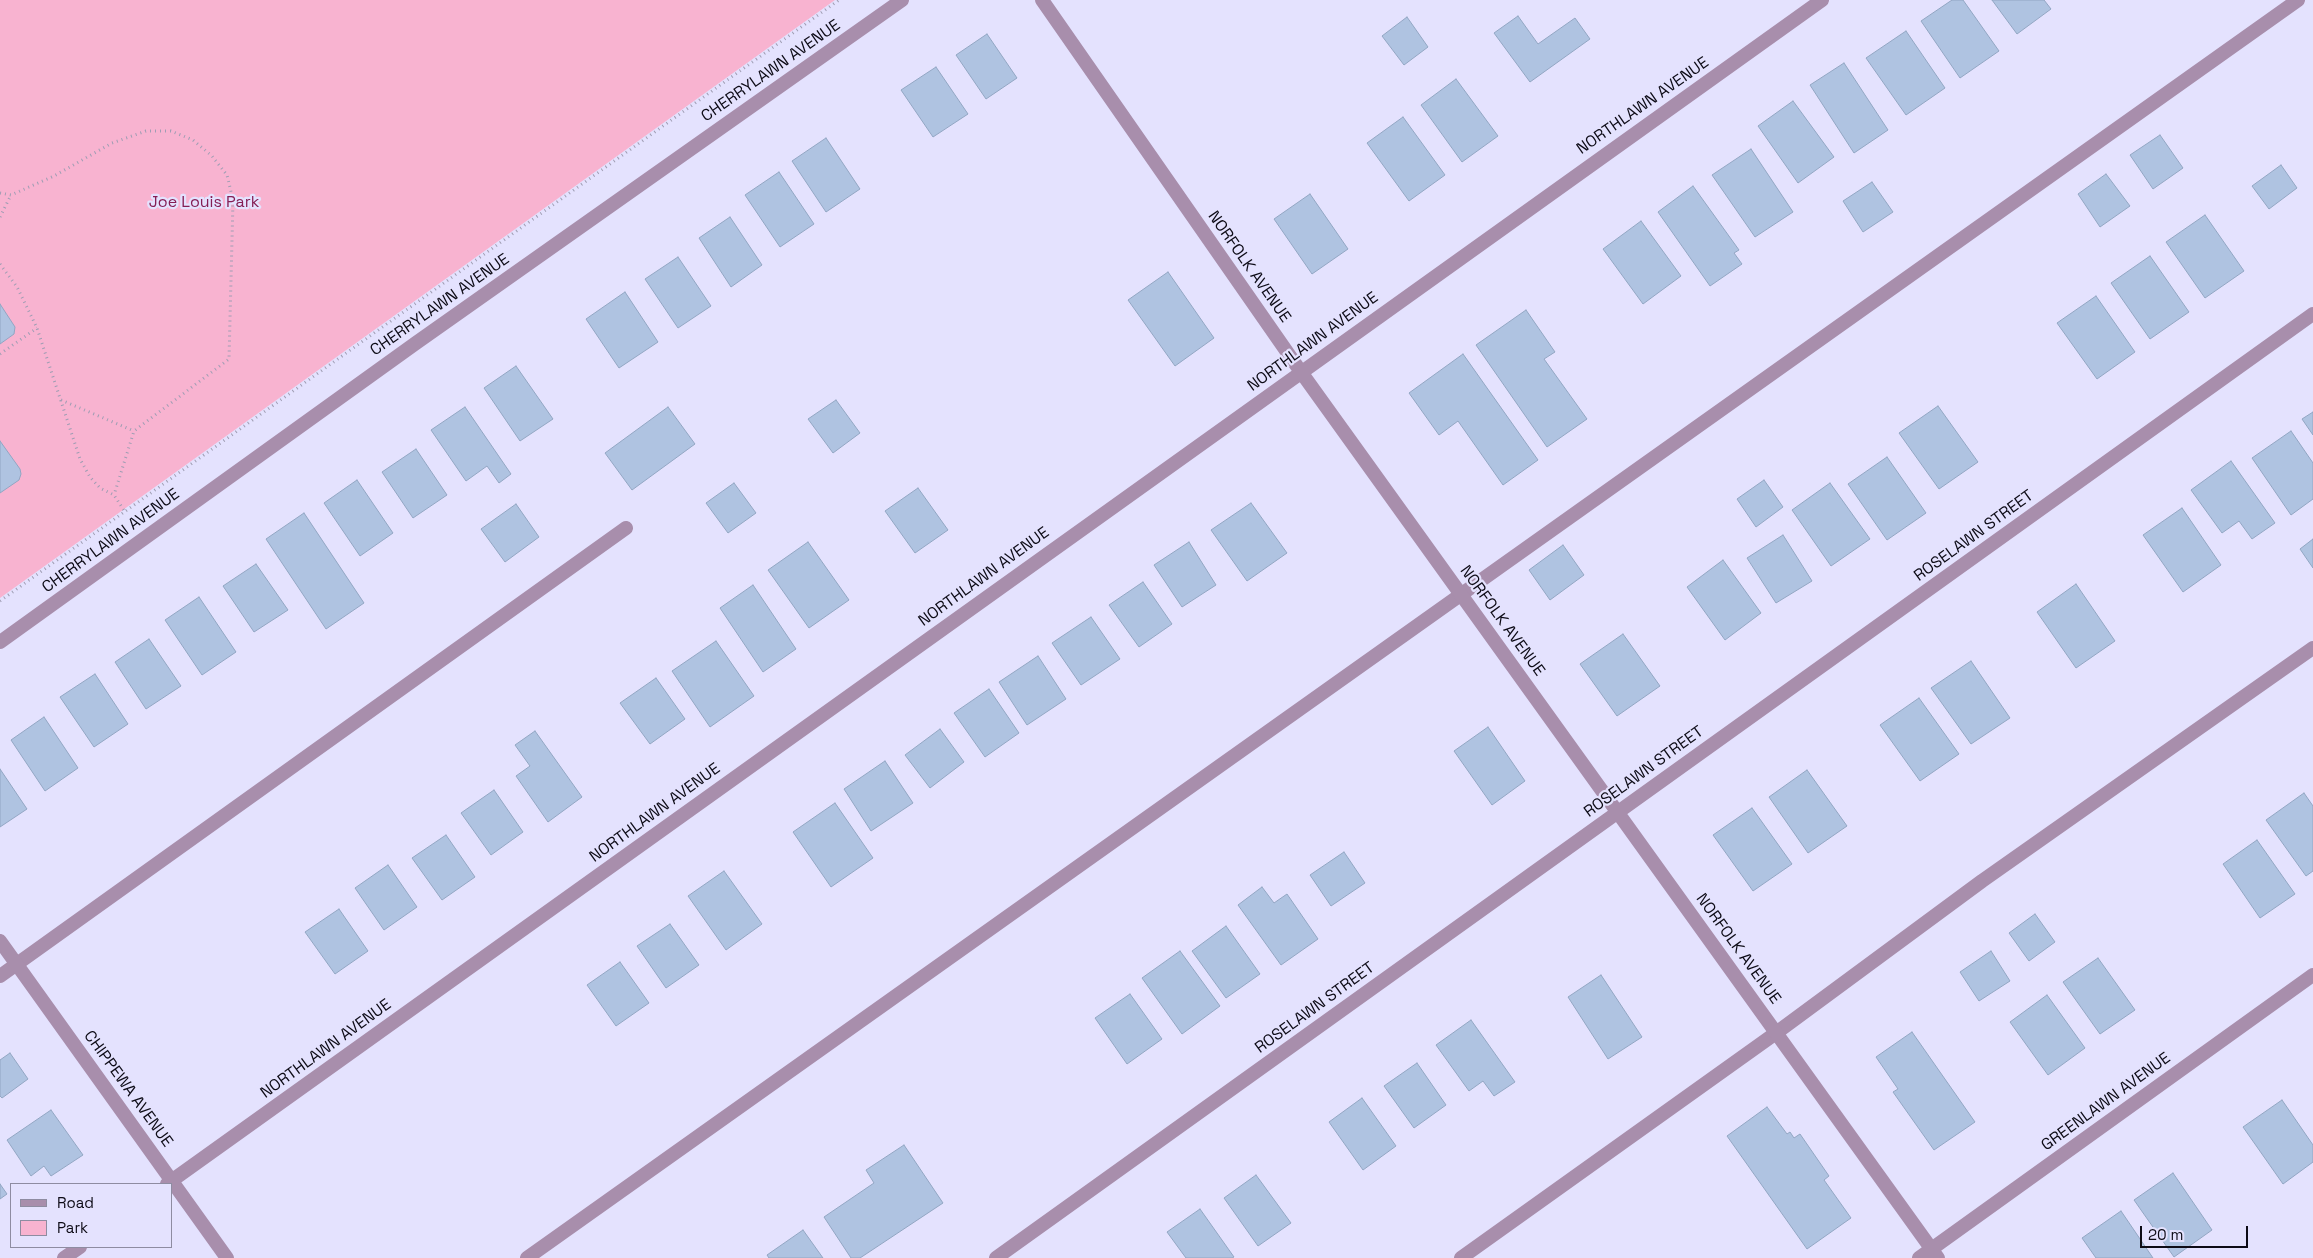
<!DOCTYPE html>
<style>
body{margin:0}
#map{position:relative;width:2313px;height:1258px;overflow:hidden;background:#e4e2fe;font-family:"Space Grotesk",sans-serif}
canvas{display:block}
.legend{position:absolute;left:10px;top:1183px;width:162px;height:65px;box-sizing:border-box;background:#e4e2fe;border:1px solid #8e8ca1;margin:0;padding:6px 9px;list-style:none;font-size:15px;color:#0d0b16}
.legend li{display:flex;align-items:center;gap:10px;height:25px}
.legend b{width:25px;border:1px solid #8e8ca1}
.scale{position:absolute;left:2140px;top:1226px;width:108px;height:22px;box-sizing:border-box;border:2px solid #0d0b16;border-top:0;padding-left:6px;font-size:15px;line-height:18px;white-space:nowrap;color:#0d0b16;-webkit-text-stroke:4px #e4e2fe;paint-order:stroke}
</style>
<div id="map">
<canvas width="2313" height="1258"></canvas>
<ul class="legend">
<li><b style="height:6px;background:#a88eac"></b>Road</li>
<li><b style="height:14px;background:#f8b3d0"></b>Park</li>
</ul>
<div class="scale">20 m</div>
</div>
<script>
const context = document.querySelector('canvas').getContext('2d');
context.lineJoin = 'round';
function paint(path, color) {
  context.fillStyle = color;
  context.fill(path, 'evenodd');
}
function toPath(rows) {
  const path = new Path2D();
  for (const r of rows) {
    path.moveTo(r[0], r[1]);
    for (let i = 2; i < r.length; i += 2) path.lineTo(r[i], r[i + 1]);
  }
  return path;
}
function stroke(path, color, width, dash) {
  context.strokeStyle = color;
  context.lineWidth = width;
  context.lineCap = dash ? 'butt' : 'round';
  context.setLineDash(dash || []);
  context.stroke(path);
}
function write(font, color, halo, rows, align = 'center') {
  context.font = font + ' "Space Grotesk",sans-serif';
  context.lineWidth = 4.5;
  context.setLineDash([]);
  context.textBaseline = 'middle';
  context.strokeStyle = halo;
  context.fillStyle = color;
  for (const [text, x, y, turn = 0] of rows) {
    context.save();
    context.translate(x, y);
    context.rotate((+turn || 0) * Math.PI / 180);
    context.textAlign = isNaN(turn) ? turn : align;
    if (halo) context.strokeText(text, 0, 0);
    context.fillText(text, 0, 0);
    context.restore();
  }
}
paint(toPath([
 [0,0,835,0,0,598]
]), '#f8b3d0');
const building = toPath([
 [1952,0,1963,0,1999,51,1960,78,1921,21,1952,0],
 [1992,0,2044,0,2051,9,2017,34,1992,0],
 [1518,16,1538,44,1575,18,1590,39,1530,82,1494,33,1518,16],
 [1407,17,1428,47,1404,65,1382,36,1407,17],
 [1906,31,1945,88,1906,115,1866,58,1906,31],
 [987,34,1017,78,986,99,956,55,987,34],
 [1844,63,1888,130,1854,153,1810,85,1844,63],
 [936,67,968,114,933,137,901,90,936,67],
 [1456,79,1498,136,1462,162,1421,105,1456,79],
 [1793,101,1834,157,1798,183,1758,126,1793,101],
 [1403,117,1445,175,1409,201,1367,143,1403,117],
 [2160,135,2183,168,2153,189,2130,155,2160,135],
 [826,138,860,189,826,212,792,161,826,138],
 [1751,149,1793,212,1755,237,1712,175,1751,149],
 [2281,165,2297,188,2269,209,2252,186,2281,165],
 [779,172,814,224,780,247,745,195,779,172],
 [2106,174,2130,206,2100,227,2078,194,2106,174],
 [1872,182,1893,212,1863,232,1843,201,1872,182],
 [1693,186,1739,250,1734,253,1742,264,1710,286,1658,212,1693,186],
 [1310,194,1348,249,1312,274,1274,219,1310,194],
 [2205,215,2244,271,2205,298,2166,242,2205,215],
 [730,217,762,265,731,287,699,238,730,217],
 [1641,221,1681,276,1643,304,1603,249,1641,221],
 [2150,256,2189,312,2150,339,2111,283,2150,256],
 [678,257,711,306,678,328,645,279,678,257],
 [1168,272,1214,338,1175,366,1128,300,1168,272],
 [625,292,658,342,619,368,586,319,625,292],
 [2096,296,2135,352,2097,379,2057,323,2096,296],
 [0,304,15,327,14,334,0,344,0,304],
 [1526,310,1555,352,1544,359,1587,419,1547,447,1476,345,1526,310],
 [1463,354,1538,460,1503,485,1458,421,1439,435,1409,393,1463,354],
 [516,366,553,419,520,441,484,388,516,366],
 [836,400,860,433,833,453,808,419,836,400],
 [1938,406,1978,462,1939,489,1899,433,1938,406],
 [465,407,511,474,499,483,487,466,466,481,431,430,465,407],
 [668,407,695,444,632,490,605,453,668,407],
 [2313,412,2313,435,2302,419,2313,412],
 [2291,431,2313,463,2313,499,2291,515,2252,458,2291,431],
 [0,441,20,469,21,474,19,480,0,493,0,441],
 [416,449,447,495,413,518,382,472,416,449],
 [1887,457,1926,513,1887,540,1848,484,1887,457],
 [2231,461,2275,523,2252,539,2239,521,2222,533,2191,490,2231,461],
 [357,480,393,533,360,556,324,503,357,480],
 [1764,480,1783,507,1756,527,1737,499,1764,480],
 [734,483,756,513,728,533,706,503,734,483],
 [1830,483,1870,539,1831,566,1792,510,1830,483],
 [918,488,948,530,915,553,885,511,918,488],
 [1251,503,1287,553,1247,581,1211,530,1251,503],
 [516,504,539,537,505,562,481,529,516,504],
 [2182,508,2221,565,2183,592,2143,535,2182,508],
 [304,513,364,603,326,629,266,539,304,513],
 [1783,535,1812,581,1776,603,1747,558,1783,535],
 [2313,539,2313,568,2300,549,2313,539],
 [808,542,849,600,809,628,768,570,808,542],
 [1189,542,1216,585,1182,607,1154,565,1189,542],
 [1563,545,1584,575,1550,600,1529,570,1563,545],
 [1723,560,1761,613,1725,640,1687,587,1723,560],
 [256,564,288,610,254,632,223,586,256,564],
 [1143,582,1172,624,1139,647,1109,605,1143,582],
 [2076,584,2115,641,2076,668,2037,612,2076,584],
 [753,585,796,649,763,672,720,608,753,585],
 [199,597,236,652,202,675,165,620,199,597],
 [1091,617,1120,659,1081,685,1052,643,1091,617],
 [1623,634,1660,686,1617,716,1580,664,1623,634],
 [149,639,181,686,146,709,115,662,149,639],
 [716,641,754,696,710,727,672,671,716,641],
 [1038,656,1066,699,1027,725,999,682,1038,656],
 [1971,661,2010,718,1971,744,1931,688,1971,661],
 [95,674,128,724,94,747,60,697,95,674],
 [656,678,685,719,650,744,620,703,656,678],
 [989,689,1019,733,985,757,954,713,989,689],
 [1919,698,1959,754,1920,781,1880,725,1919,698],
 [44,717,78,768,45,791,11,740,44,717],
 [1488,727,1525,781,1492,805,1454,751,1488,727],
 [940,729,964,762,930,788,905,755,940,729],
 [535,731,582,797,548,822,516,776,530,766,515,745,535,731],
 [885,761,913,803,871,831,844,789,885,761],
 [0,769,27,809,0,827,0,769],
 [1807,770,1847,826,1808,853,1769,797,1807,770],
 [494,790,523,832,491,855,461,813,494,790],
 [2304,793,2313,806,2313,871,2306,876,2266,820,2304,793],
 [835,803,873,858,831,887,793,832,835,803],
 [1752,808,1792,864,1753,891,1713,835,1752,808],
 [446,835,475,877,442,900,412,858,446,835],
 [2257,840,2295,894,2260,918,2223,864,2257,840],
 [1344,852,1365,883,1331,906,1310,875,1344,852],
 [388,865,417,907,384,930,355,888,388,865],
 [724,871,762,924,726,950,688,896,724,871],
 [1262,887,1274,903,1287,894,1318,939,1281,965,1238,905,1262,887],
 [339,909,368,951,335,974,305,932,339,909],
 [2035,914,2055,942,2029,961,2009,933,2035,914],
 [670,924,699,965,666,988,637,946,670,924],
 [1226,926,1260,974,1226,998,1192,951,1226,926],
 [1180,951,1220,1006,1182,1034,1142,978,1180,951],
 [1991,951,2010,981,1979,1001,1960,972,1991,951],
 [2098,958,2135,1010,2100,1034,2063,982,2098,958],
 [620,962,649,1003,616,1026,587,985,620,962],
 [1601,975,1642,1037,1608,1059,1568,997,1601,975],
 [1130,994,1162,1039,1127,1064,1095,1018,1130,994],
 [2047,995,2085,1048,2048,1075,2010,1022,2047,995],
 [1471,1020,1515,1082,1494,1096,1483,1081,1469,1091,1436,1045,1471,1020],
 [1912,1032,1975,1122,1934,1150,1893,1092,1898,1089,1876,1057,1912,1032],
 [10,1053,28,1079,2,1098,0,1096,0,1060,10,1053],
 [1417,1063,1446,1105,1414,1128,1384,1086,1417,1063],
 [1362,1098,1396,1146,1363,1170,1329,1122,1362,1098],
 [2282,1100,2313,1145,2313,1162,2283,1184,2243,1127,2282,1100],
 [1767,1107,1787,1134,1790,1132,1794,1138,1800,1134,1829,1176,1824,1180,1851,1218,1807,1249,1727,1136,1767,1107],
 [51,1110,83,1155,51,1176,44,1166,31,1176,7,1140,51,1110],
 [904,1145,943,1203,860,1258,851,1258,824,1217,874,1183,866,1170,904,1145],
 [2173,1173,2212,1230,2174,1257,2134,1200,2173,1173],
 [1256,1175,1291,1223,1258,1246,1224,1198,1256,1175],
 [0,1184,7,1194,0,1199,0,1184],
 [1200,1209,1234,1257,1232,1258,1186,1258,1167,1232,1200,1209],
 [2121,1211,2153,1258,2096,1258,2082,1238,2121,1211],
 [803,1230,823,1258,769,1258,767,1255,803,1230]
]);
paint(building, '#afc3e1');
stroke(building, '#92a6c3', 1);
stroke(toPath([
 [0,193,11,195,54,176,112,143,146,131,171,131,193,140,212,156,227,175,233,200,229,359,134,431,114,495],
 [0,217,11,195],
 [0,264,17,287,37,328,80,459,90,477,100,488,114,495,125,512],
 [0,354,37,328],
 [61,400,134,431],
 [0,601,839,0]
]), '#9f9db3', 3, [1, 4]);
stroke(toPath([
 [0,976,626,528],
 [527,1258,2298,0],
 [1461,1258,1776,1033,1982,881,2313,648]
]), '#a88eac', 14);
stroke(toPath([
 [1042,0,1301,372,1938,1258],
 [0,642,416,343,902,0],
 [0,941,227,1258],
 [167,1184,1822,0],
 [64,1258,80,1247],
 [996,1258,2313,314],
 [1919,1258,2313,975]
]), '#a88eac', 14);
write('16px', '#0d0b16', '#e4e2fe', [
 ["CHERRYLAWN AVENUE",771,71,-35],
 ["NORTHLAWN AVENUE",1643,106,-35],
 ["NORFOLK AVENUE",1249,267,55],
 ["CHERRYLAWN AVENUE",440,305,-35],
 ["NORTHLAWN AVENUE",1313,342,-36],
 ["ROSELAWN STREET",1974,536,-36],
 ["CHERRYLAWN AVENUE",111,541,-36],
 ["NORTHLAWN AVENUE",984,577,-36],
 ["NORFOLK AVENUE",1502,621,54],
 ["ROSELAWN STREET",1644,772,-36],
 ["NORTHLAWN AVENUE",655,813,-36],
 ["NORFOLK AVENUE",1738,949,54],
 ["ROSELAWN STREET",1315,1008,-36],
 ["NORTHLAWN AVENUE",326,1049,-36],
 ["CHIPPEWA AVENUE",128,1089,54],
 ["GREENLAWN AVENUE",2106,1102,-36]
]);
write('16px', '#851e55', '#e4e2fe', [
 ["Joe Louis Park",204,203]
]);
</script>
